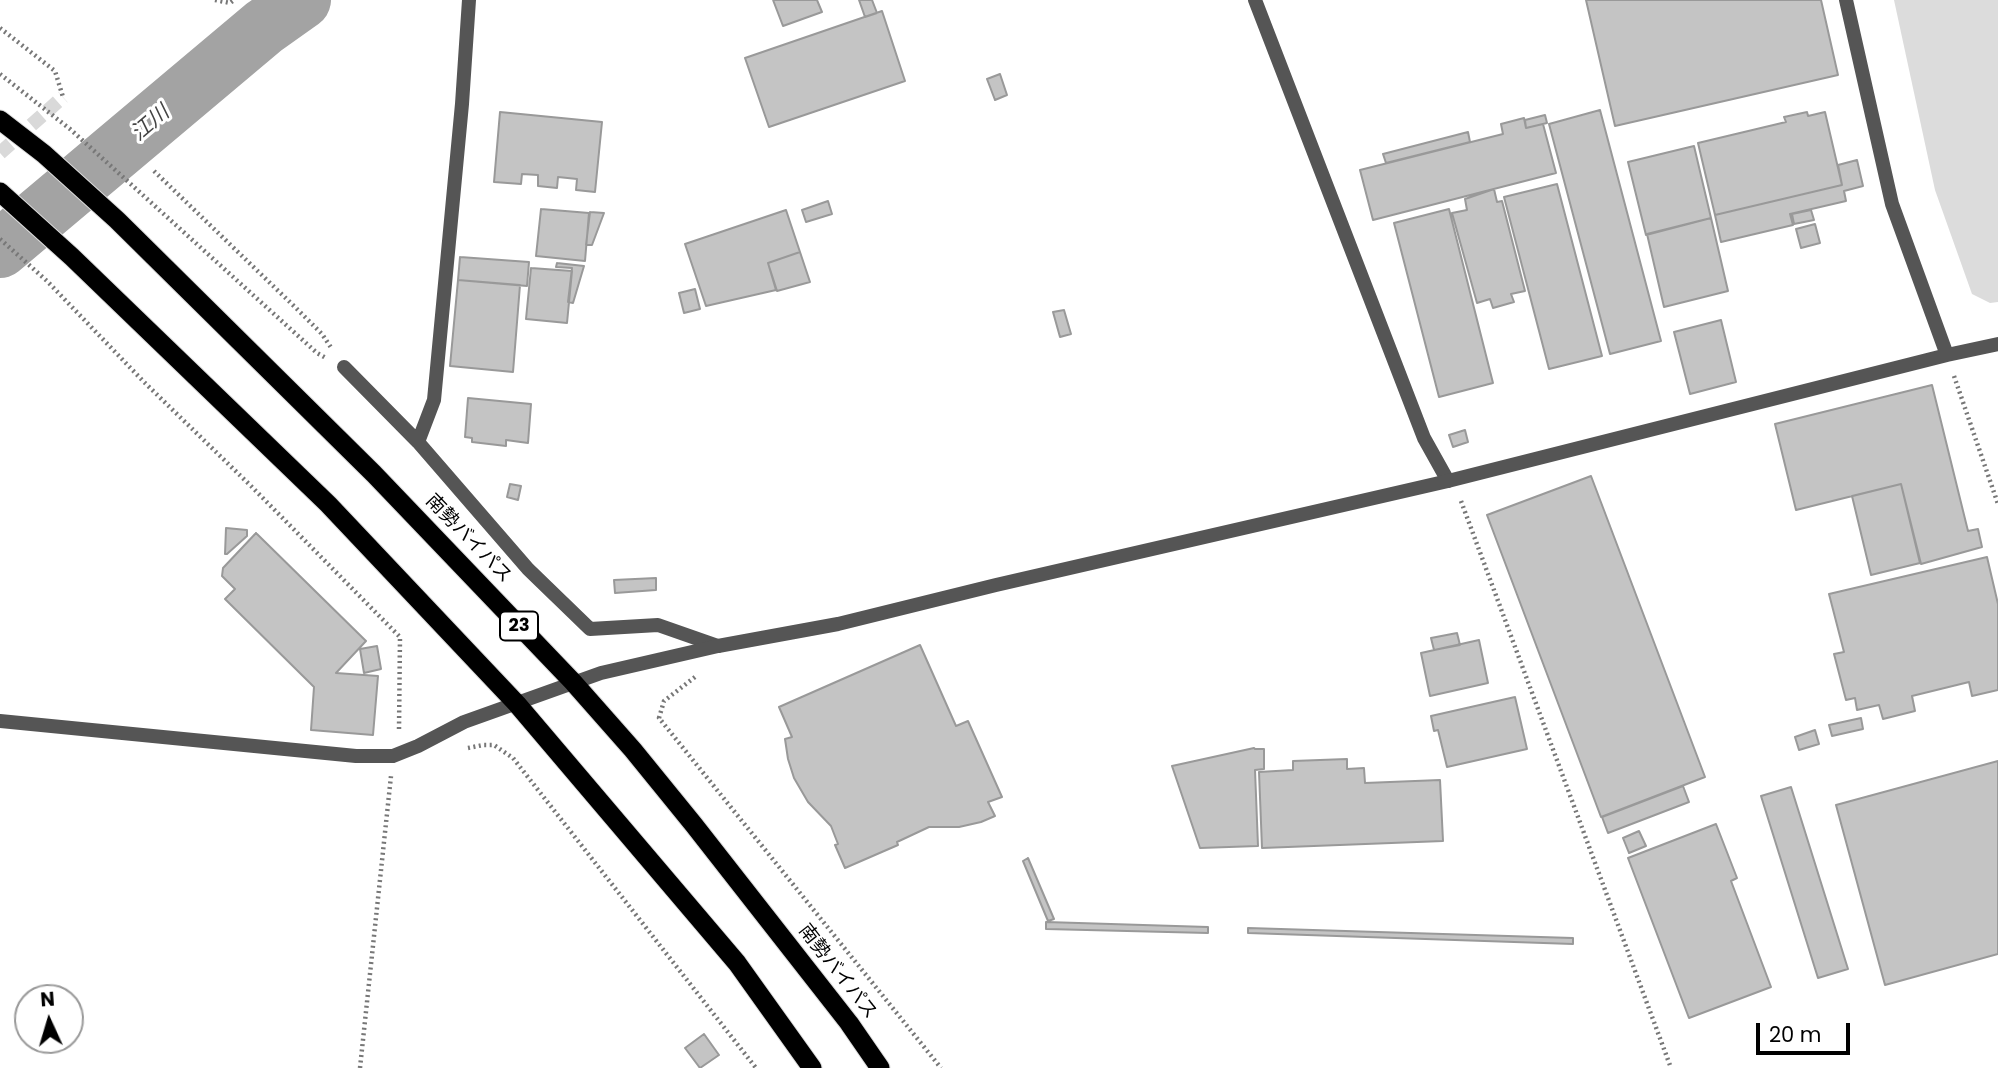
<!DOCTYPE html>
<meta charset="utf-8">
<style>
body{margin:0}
#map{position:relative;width:1998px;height:1068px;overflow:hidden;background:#fff;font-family:Poppins,sans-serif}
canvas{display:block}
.north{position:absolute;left:14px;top:984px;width:70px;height:70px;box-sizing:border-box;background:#fff;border:2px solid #999;border-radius:50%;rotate:356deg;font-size:19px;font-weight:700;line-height:28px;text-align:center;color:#000}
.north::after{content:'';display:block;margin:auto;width:24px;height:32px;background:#000;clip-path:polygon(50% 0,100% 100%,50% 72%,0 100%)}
.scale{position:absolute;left:1756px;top:1023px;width:94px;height:32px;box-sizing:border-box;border:4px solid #000;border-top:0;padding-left:9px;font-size:21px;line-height:24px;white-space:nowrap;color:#000;-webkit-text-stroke:5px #fff;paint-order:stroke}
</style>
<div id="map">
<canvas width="1998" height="1068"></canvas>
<div class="north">N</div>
<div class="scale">20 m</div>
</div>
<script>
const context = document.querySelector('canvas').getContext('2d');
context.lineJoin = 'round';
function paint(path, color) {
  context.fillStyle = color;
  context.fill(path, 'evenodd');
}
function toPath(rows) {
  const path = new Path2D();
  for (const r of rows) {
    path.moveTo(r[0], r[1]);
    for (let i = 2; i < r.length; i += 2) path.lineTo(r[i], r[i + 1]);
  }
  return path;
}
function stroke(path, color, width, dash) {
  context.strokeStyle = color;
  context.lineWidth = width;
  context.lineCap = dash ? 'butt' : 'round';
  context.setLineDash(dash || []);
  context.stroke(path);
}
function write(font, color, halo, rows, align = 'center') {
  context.font = font + ' Poppins,"Noto Sans JP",sans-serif';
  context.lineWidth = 6;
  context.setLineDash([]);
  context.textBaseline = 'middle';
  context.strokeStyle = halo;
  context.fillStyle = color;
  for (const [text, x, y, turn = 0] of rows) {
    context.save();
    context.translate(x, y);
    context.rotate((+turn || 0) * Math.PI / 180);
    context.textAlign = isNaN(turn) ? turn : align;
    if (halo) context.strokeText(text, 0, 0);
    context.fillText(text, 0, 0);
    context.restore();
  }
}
paint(toPath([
 [1894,0,1998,0,1998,302,1990,303,1972,294,1935,190]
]), '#dcdcdc');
stroke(toPath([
 [0,249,264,27,302,0]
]), '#a3a3a3', 58);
const building = toPath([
 [773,0,817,0,822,12,783,26,773,0],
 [859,0,872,0,877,13,865,17,859,0],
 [1586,0,1821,0,1838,75,1615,126,1586,0],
 [882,11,905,81,769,127,745,58,882,11],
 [1000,74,1007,95,995,100,987,79,1000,74],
 [1600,110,1661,341,1610,354,1549,124,1600,110],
 [500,112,602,122,595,192,576,190,577,179,558,177,557,188,538,186,538,175,522,174,521,184,494,182,500,112],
 [1807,112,1808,116,1825,112,1842,185,1715,215,1698,143,1786,122,1784,117,1807,112],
 [1545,115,1547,123,1526,128,1525,120,1545,115],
 [1524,118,1526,128,1543,124,1556,173,1373,220,1360,170,1503,134,1501,124,1524,118],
 [1468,132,1470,142,1386,163,1383,154,1468,132],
 [1694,146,1711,218,1646,235,1628,162,1694,146],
 [1857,160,1863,186,1844,191,1846,201,1790,214,1793,225,1721,242,1715,215,1842,185,1838,165,1857,160],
 [1557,184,1602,356,1549,369,1504,197,1557,184],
 [1494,189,1497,202,1502,201,1525,291,1511,294,1514,302,1493,308,1490,299,1477,303,1452,213,1467,210,1465,199,1494,189],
 [828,201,832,214,806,222,802,210,828,201],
 [541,209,589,213,585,261,536,256,541,209],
 [1449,209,1493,383,1439,397,1394,223,1449,209],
 [786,210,800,252,768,263,776,290,706,306,685,244,786,210],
 [1811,210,1814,220,1794,224,1792,214,1811,210],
 [590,212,604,213,592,245,586,245,590,212],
 [1711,218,1728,291,1664,307,1647,234,1711,218],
 [1815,224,1820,243,1801,248,1796,229,1815,224],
 [800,252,810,282,777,291,768,263,800,252],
 [460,257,529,262,527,286,458,280,460,257],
 [557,263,584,266,573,303,568,302,572,268,556,267,557,263],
 [531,268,572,271,567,323,526,319,531,268],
 [458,280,520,285,513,372,450,366,458,280],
 [695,289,700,309,684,313,679,293,695,289],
 [1064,310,1071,334,1060,337,1053,312,1064,310],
 [1721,320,1736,382,1690,394,1674,332,1721,320],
 [1932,385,1968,531,1978,529,1982,547,1921,564,1901,484,1796,510,1775,424,1932,385],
 [468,398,531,404,528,443,506,440,506,446,472,442,472,438,465,437,468,398],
 [1465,430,1468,442,1453,447,1449,435,1465,430],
 [1591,476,1705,777,1601,817,1487,515,1591,476],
 [510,484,521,486,518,500,507,497,510,484],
 [1901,484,1920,563,1871,575,1852,496,1901,484],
 [226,528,247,530,247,536,227,554,225,554,226,528],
 [256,533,366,641,336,673,378,676,373,735,311,730,314,687,225,599,235,589,222,576,223,568,256,533],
 [1987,557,1998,604,1998,690,1972,696,1969,682,1912,696,1915,711,1883,719,1879,705,1857,710,1855,698,1846,700,1834,654,1844,652,1829,594,1987,557],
 [656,578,656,590,615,593,614,580,656,578],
 [1457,633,1460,645,1434,650,1431,638,1457,633],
 [1479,640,1488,683,1430,696,1421,653,1479,640],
 [920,645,956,726,968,721,1002,797,988,802,995,816,981,822,959,827,929,827,897,842,898,845,845,868,835,845,838,844,831,826,808,802,794,778,788,759,785,739,792,737,779,707,920,645],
 [377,646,381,669,364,673,360,649,377,646],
 [1515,697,1527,749,1447,767,1438,730,1434,731,1431,716,1515,697],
 [1861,718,1863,729,1832,736,1829,725,1861,718],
 [1815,730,1819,744,1799,750,1795,737,1815,730],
 [1254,748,1255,749,1264,749,1264,769,1255,770,1258,846,1200,848,1172,766,1254,748],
 [1347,759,1347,769,1364,768,1365,783,1440,780,1443,841,1262,848,1259,772,1293,770,1293,761,1347,759],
 [1998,761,1998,954,1885,985,1836,805,1998,761],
 [1683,786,1689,802,1608,833,1602,817,1683,786],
 [1791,787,1848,969,1818,978,1761,796,1791,787],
 [1716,824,1737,878,1731,881,1771,987,1689,1018,1628,858,1716,824],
 [1639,831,1646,846,1629,853,1623,838,1639,831],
 [1028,858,1054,919,1048,921,1023,861,1028,858],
 [1046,922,1208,927,1208,933,1046,929,1046,922],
 [1248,928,1573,938,1573,944,1248,933,1248,928],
 [704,1034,719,1055,700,1068,685,1048,704,1034]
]);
paint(building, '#c4c4c4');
stroke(building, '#999', 2);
stroke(toPath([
 [0,153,63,97]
]), '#d9d9d9', 14, [14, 7]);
const trunk = toPath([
 [0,120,44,154,117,220,374,474,573,682,633,750,694,825,849,1023,880,1068],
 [0,192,72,257,328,504,517,704,737,963,812,1068]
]);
stroke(trunk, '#dbdbdb', 21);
stroke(toPath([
 [215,0,230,3,234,0],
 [0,28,55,71,63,97],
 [0,74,70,129,317,353,326,358],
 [154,171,296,308,322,334,332,349],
 [0,239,47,281,144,382,251,486,400,637,399,730],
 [1954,376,1998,504],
 [1461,501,1671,1068],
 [695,677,664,701,659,718,941,1068],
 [468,748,483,745,494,745,513,758,756,1068],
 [360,1068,391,776]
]), '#777', 4.5, [2, 3.5]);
stroke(toPath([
 [1255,0,1424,438,1448,481],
 [344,367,418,442,528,569,590,629,658,625,718,646],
 [418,442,434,400,462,104,469,0]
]), '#555', 14);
stroke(toPath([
 [1846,0,1892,204,1947,355],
 [0,721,356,756,393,756,418,746,464,722,601,673,718,646,838,624,996,585,1448,481,1947,355,1998,344]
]), '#555', 14);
stroke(trunk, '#000', 19);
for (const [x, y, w] of [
 [519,626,38]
]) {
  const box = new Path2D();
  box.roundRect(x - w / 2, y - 14.5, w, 29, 5);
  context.fillStyle = '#fff';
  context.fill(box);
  stroke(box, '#000', 2);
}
write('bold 18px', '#000', null, [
 ["23",519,626]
]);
write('19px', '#000', '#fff', [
 ["南勢バイパス",468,539,46],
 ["南勢バイパス",837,972,52]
]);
write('italic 21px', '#444', '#fff', [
 ["江川",151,124,-40]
]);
</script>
